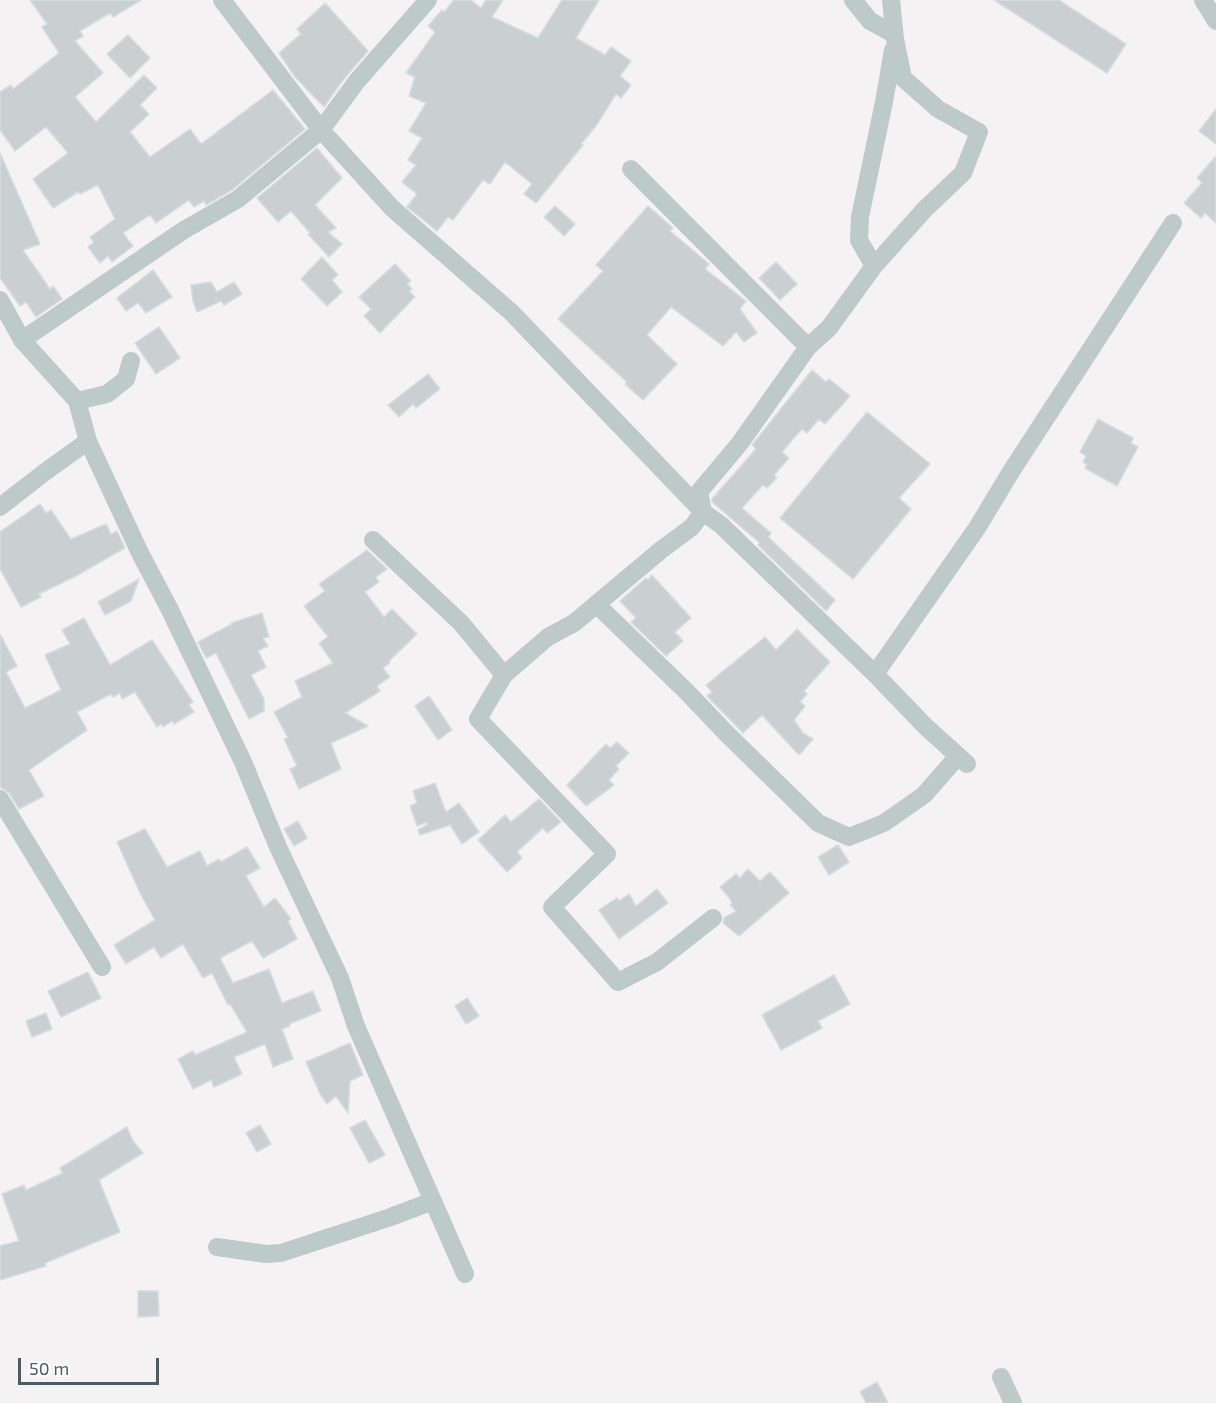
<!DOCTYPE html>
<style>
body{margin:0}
#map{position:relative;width:1216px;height:1403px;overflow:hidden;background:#f4f2f3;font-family:"Exo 2",sans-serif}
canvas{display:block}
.scale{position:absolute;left:18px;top:1358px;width:141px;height:27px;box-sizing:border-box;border:3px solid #4c5d5b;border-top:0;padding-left:8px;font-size:18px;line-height:21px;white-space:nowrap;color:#4c5d5b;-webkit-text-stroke:4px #fff;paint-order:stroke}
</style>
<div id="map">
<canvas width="1216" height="1403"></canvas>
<div class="scale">50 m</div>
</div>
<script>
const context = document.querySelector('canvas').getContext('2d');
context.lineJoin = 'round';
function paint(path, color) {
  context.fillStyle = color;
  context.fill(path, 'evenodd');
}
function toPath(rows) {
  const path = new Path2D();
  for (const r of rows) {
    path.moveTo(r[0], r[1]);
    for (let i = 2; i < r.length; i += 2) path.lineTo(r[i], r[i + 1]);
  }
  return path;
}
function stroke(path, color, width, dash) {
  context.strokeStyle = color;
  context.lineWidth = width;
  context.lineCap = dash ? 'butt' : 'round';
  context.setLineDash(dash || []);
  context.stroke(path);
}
const building = toPath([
 [30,0,141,0,113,17,110,13,80,31,83,36,75,41,103,73,75,97,96,122,144,75,157,88,140,105,149,114,130,132,150,157,190,129,201,144,273,90,305,129,232,190,206,205,204,201,194,207,189,200,156,223,150,215,123,233,133,246,112,262,108,256,100,263,88,247,94,242,90,237,115,219,98,185,80,194,78,192,53,208,33,179,68,153,46,127,15,151,0,130,0,92,11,85,13,89,59,53,42,27,47,24,30,0],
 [454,0,471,0,481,8,486,0,503,0,492,17,538,38,562,0,599,0,576,38,605,55,611,47,631,61,620,76,631,85,621,98,616,94,596,126,581,144,583,145,536,203,524,194,532,184,505,162,490,184,483,180,453,220,448,217,437,231,407,207,417,194,402,182,416,165,408,160,422,138,409,131,426,103,409,96,415,77,406,73,435,32,428,26,442,10,444,12,454,0],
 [994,0,1059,0,1126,44,1107,73,994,0],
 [325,3,368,51,343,80,324,107,295,77,279,53,301,34,297,29,325,3],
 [128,35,150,58,130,78,107,54,128,35],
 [1216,109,1216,144,1199,131,1216,109],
 [317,148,342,178,315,205,336,228,328,232,342,244,329,257,308,234,310,233,291,211,278,222,257,198,317,148],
 [0,153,40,244,23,250,50,289,53,286,62,299,36,317,26,302,20,306,0,278,0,153],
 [1216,156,1216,223,1205,213,1201,218,1184,203,1202,183,1197,178,1216,156],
 [555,206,575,224,564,236,544,217,555,206],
 [648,206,673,228,670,231,709,264,705,269,746,301,740,309,757,333,744,342,736,332,723,346,671,307,647,335,677,364,643,400,625,384,627,382,558,319,603,271,596,265,648,206],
 [322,257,338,275,332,280,342,292,327,306,301,279,322,257],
 [776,262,797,284,780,300,759,278,776,262],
 [395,264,411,281,407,284,412,289,409,291,415,297,380,333,364,316,371,309,359,297,395,264],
 [153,270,172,297,146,313,138,303,126,311,117,298,153,270],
 [211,282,217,292,234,282,242,294,224,305,221,301,197,312,193,301,191,285,211,282],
 [159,327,180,358,156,374,135,343,159,327],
 [812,370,826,382,829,379,850,396,825,424,819,419,807,433,802,429,782,452,789,458,774,475,777,478,767,488,763,485,742,508,771,533,768,537,835,600,826,611,758,545,760,543,712,502,712,499,756,449,752,445,812,370],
 [428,374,440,389,416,408,413,404,399,417,388,405,428,374],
 [867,412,930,464,899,498,911,509,853,579,780,518,867,412],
 [1098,419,1133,438,1131,443,1138,447,1117,486,1085,468,1087,464,1083,462,1086,456,1080,452,1098,419],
 [40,504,46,513,51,510,71,539,106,524,111,534,117,531,125,548,74,577,39,594,41,597,21,607,0,569,0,532,40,504],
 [367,550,387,569,376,577,379,582,365,592,384,617,392,609,417,634,389,661,390,663,383,668,390,677,377,686,380,691,345,713,368,726,331,743,341,769,299,789,290,769,297,766,284,739,288,738,274,712,302,697,295,681,333,663,319,643,328,637,304,606,325,591,319,584,367,550],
 [652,575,691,618,675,632,683,641,666,656,631,622,636,618,620,601,646,578,648,580,652,575],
 [139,579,131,601,105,615,98,602,139,579],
 [262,613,269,637,263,638,268,646,258,651,266,667,251,675,264,699,264,711,249,719,216,653,206,658,198,642,232,624,231,623,262,613],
 [84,618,110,665,152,640,193,702,189,705,194,712,174,724,172,721,163,727,161,724,157,727,135,692,122,699,120,693,113,697,111,694,77,712,87,730,29,770,44,796,19,809,9,793,0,787,0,634,17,666,6,672,25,708,61,690,45,655,70,644,62,630,84,618],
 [797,629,830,662,804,691,807,694,800,702,805,706,794,720,803,733,813,739,799,755,762,715,743,733,707,696,712,692,706,685,765,637,776,650,797,629],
 [429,696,452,730,438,740,415,706,429,696],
 [617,742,629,753,616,766,619,769,609,780,614,785,586,806,567,785,606,744,610,748,617,742],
 [435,783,446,812,459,803,479,832,462,844,450,825,420,835,418,830,428,824,427,822,417,826,410,806,417,803,413,791,435,783],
 [539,799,561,822,547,833,543,828,517,852,522,858,507,872,478,840,505,815,511,822,539,799],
 [298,821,307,838,294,846,284,829,298,821],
 [145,829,167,867,200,851,207,866,219,859,221,862,247,847,260,868,246,876,264,907,275,898,291,919,288,921,297,939,263,958,252,941,220,958,233,983,269,969,282,1003,313,991,321,1011,289,1024,290,1026,282,1029,293,1059,273,1067,265,1044,234,1057,242,1074,214,1087,211,1080,193,1089,178,1059,193,1051,195,1055,247,1032,230,1004,228,1005,212,973,203,978,183,944,161,958,154,947,126,964,114,945,155,920,141,895,117,842,145,829],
 [838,845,849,862,829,875,818,857,838,845],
 [748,869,760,881,770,872,789,893,739,936,723,923,724,918,736,911,730,905,732,903,730,899,720,887,736,874,740,878,748,869],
 [657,889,668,903,619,939,599,910,617,898,619,901,629,894,636,906,657,889],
 [88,972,101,998,61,1017,48,991,88,972],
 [834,975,850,1004,818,1021,822,1028,781,1050,762,1015,834,975],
 [467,998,479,1016,466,1024,455,1006,467,998],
 [46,1013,52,1029,32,1037,26,1021,46,1013],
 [350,1043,363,1075,350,1081,348,1113,336,1096,327,1104,320,1094,306,1062,350,1043],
 [365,1120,385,1155,369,1163,350,1128,365,1120],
 [260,1125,271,1144,257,1152,246,1133,260,1125],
 [127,1127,133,1141,143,1153,99,1180,120,1232,45,1263,46,1266,0,1280,0,1246,19,1241,2,1194,24,1185,26,1190,63,1173,60,1168,127,1127],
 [138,1291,158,1291,159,1316,138,1317,138,1291],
 [877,1382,888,1403,866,1403,860,1392,877,1382]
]);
paint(building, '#cad0d1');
stroke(building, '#d7dcdc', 1.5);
stroke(toPath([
 [222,0,321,130,392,208,512,313,703,512,721,525,875,674,925,726,967,764],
 [853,0,870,21,894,34],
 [1203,0,1216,21],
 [631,169,808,347,740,443,699,492,703,512,692,527,661,550,574,623,548,637,504,675,478,719,607,854,552,907,618,982,657,962,713,918],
 [874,266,859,240,860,217,884,102,893,50],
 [0,300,22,340,77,401,88,441,140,553,169,608,243,762,278,847,340,978,356,1026,465,1274],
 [22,340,184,230,238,199,321,130,357,81,428,0],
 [808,347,829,328,874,266,925,209,963,173,979,132,938,109,903,78,895,39,891,0],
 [77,401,107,394,126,379,131,361],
 [0,507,45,472,88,441],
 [373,540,461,623,504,675],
 [596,604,687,692,726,733,818,823,849,837,884,823,924,795,958,756],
 [875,674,977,528,1012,470,1173,223],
 [0,799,102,967],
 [217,1247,266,1254,281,1253,388,1218,433,1201],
 [1001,1377,1013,1403]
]), '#bdcac8', 18);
</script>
